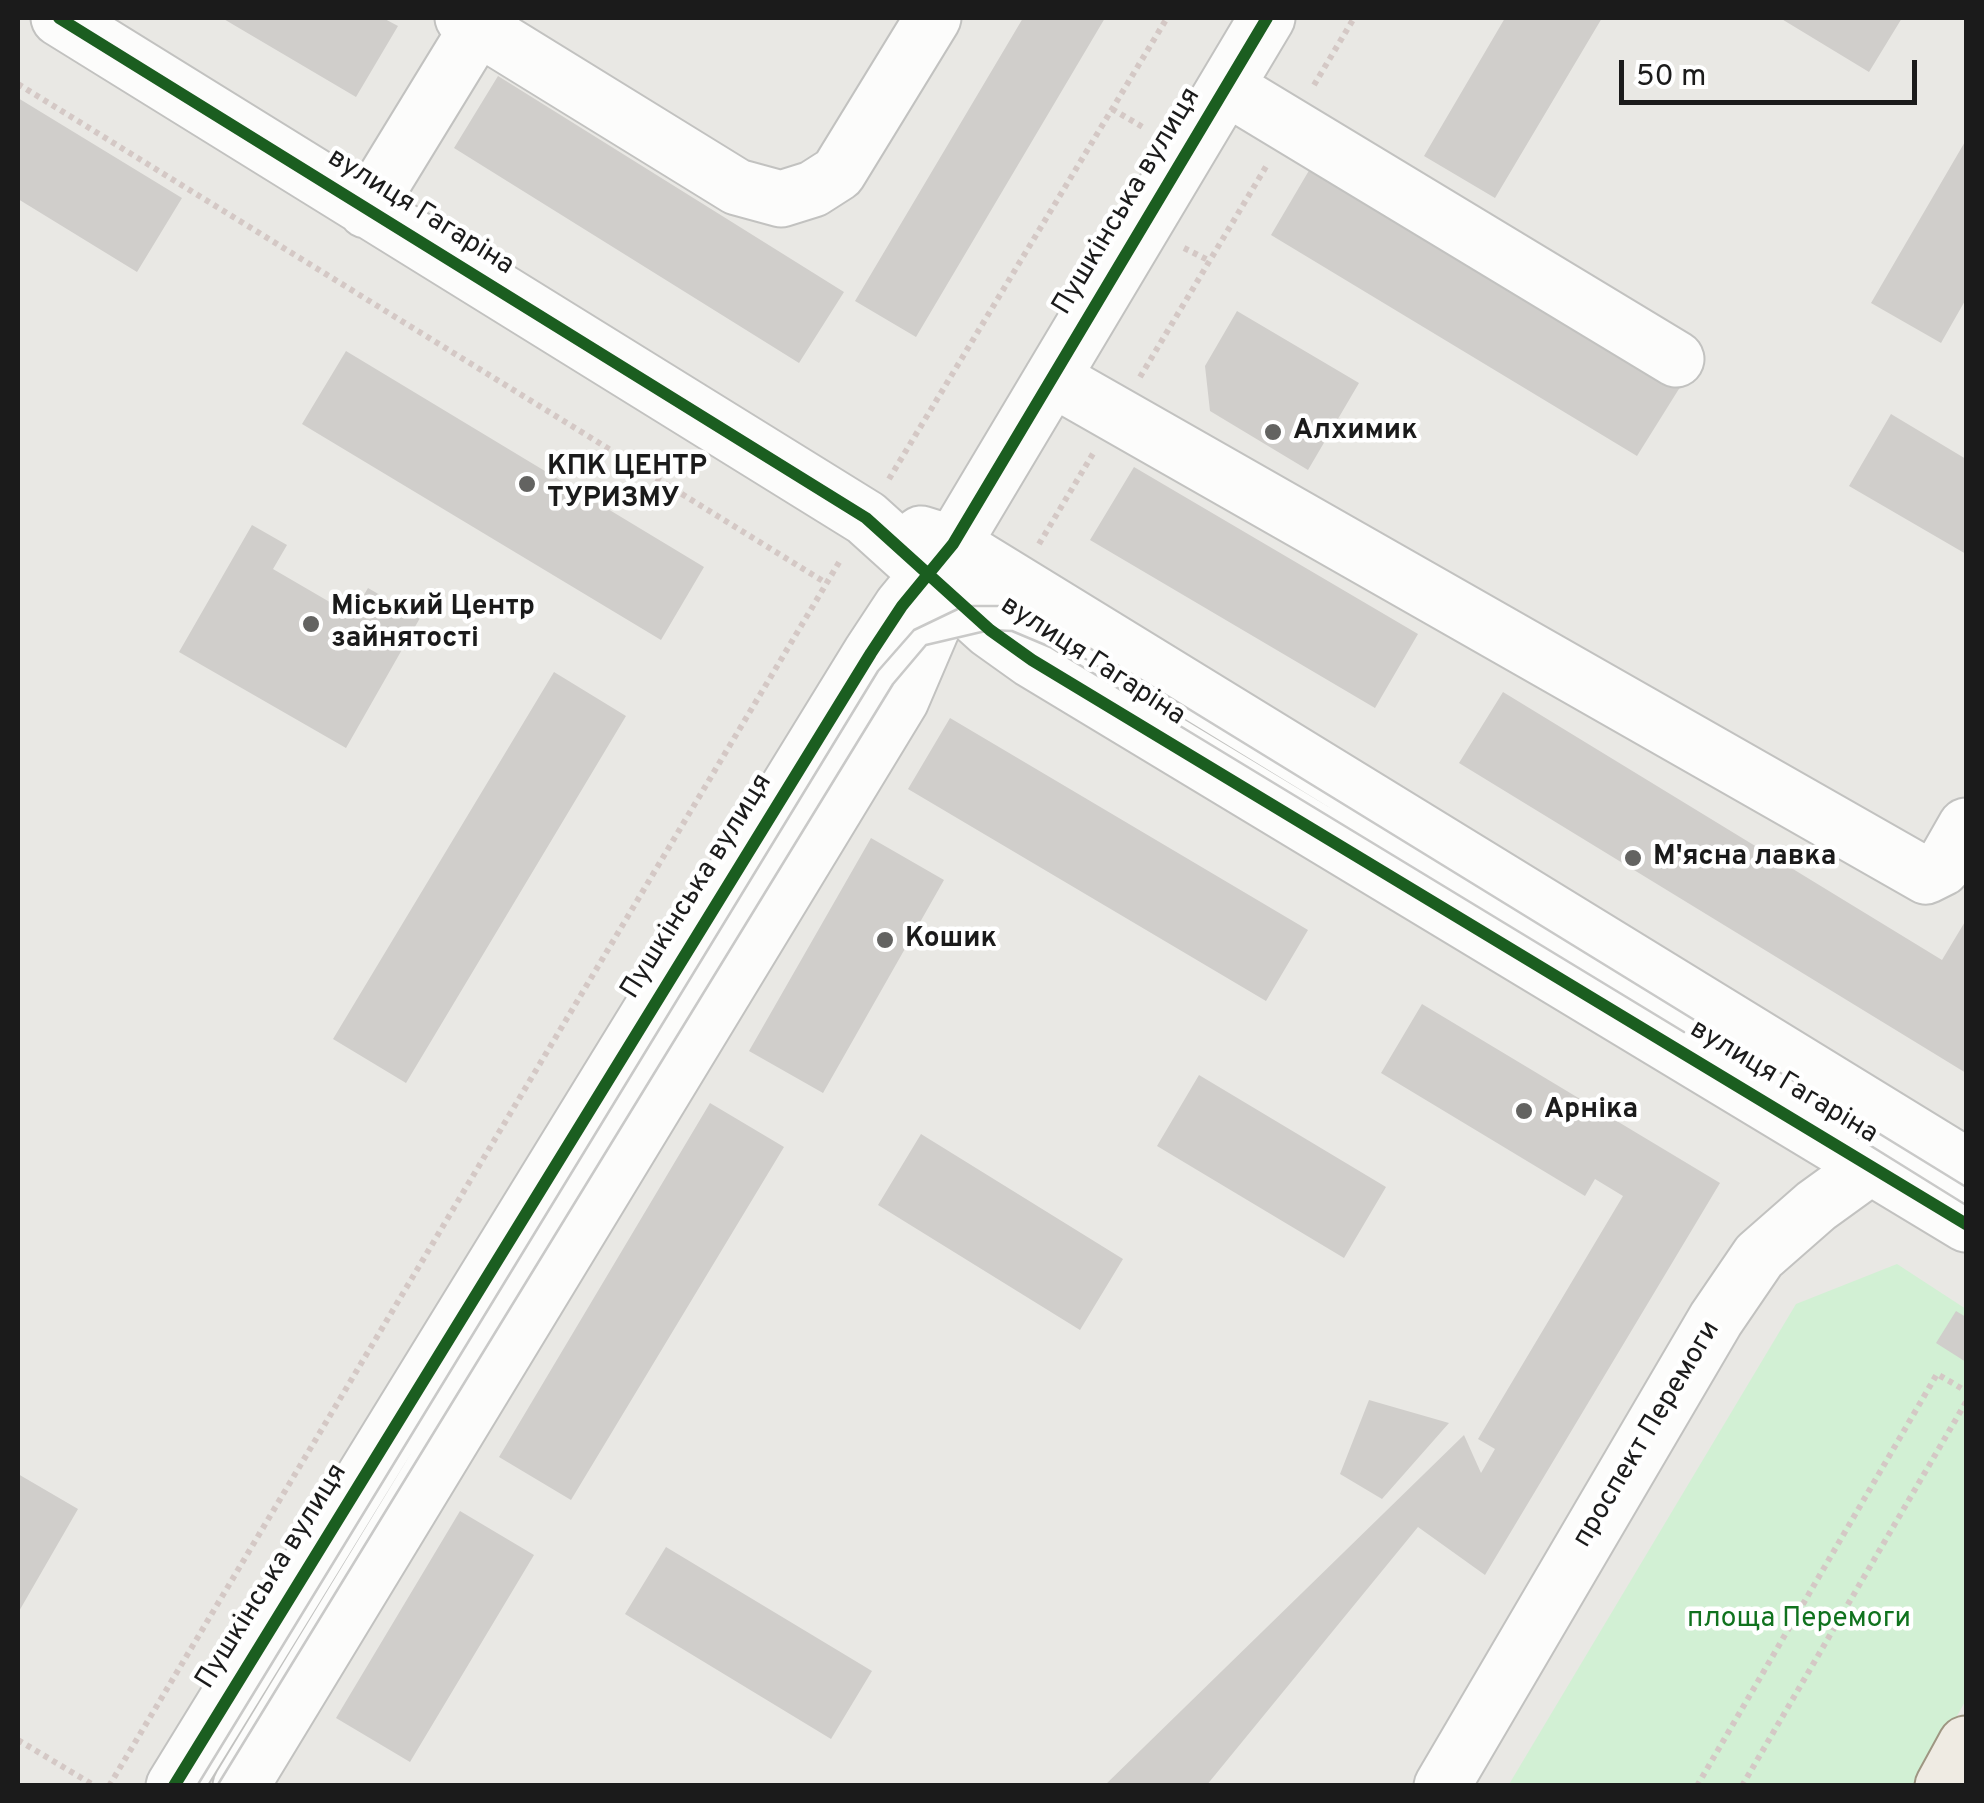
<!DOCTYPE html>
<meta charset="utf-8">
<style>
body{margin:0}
#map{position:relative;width:1984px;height:1803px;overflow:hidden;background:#e9e8e4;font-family:Overpass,sans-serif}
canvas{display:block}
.frame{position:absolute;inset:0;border:20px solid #1b1b1b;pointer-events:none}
.scale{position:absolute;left:1619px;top:60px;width:298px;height:45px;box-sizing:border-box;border:5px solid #1b1b1b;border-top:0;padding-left:12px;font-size:30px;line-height:35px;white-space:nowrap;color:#1b1b1b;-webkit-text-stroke:8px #fff;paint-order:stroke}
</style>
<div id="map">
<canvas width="1984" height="1803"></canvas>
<div class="frame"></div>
<div class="scale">50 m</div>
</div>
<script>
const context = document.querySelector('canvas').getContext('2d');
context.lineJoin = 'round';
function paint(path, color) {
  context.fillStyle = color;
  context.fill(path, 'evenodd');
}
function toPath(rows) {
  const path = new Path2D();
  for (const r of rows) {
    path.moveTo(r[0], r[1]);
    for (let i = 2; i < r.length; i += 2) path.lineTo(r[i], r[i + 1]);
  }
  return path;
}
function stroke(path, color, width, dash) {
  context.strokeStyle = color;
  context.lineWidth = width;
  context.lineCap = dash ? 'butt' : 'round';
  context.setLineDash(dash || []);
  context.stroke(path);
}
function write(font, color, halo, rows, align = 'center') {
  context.font = font + ' Overpass,sans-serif';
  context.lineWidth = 9;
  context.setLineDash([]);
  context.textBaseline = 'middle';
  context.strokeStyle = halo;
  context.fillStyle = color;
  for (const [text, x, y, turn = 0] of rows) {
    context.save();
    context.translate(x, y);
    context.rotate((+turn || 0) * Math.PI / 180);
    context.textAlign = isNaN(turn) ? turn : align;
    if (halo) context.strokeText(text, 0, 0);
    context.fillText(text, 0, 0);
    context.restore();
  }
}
paint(toPath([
 [1897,1264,1966,1309,1966,1700,1918,1785,1508,1786,1796,1304]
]), '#d2f0d4');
paint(toPath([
 [222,18,383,18,398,26,356,97],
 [1023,18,1105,18,916,337,855,301],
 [1505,18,1602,18,1495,198,1424,156],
 [1780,18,1902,18,1869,72],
 [498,76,844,292,799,363,454,148],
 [18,98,182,198,137,272,18,199],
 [1966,140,1966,299,1941,343,1871,303],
 [1314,162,1682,384,1637,456,1271,235],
 [1237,311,1359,383,1308,470,1210,411,1205,366],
 [346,351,704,567,661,640,302,424],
 [1891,414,1966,459,1966,554,1849,486],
 [1134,467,1418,634,1375,708,1090,540],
 [252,525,287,545,273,569,352,615,368,588,420,618,346,748,179,652],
 [554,672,626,716,406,1083,333,1039],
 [1503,692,1942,960,1966,920,1966,1073,1459,763],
 [950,718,1308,930,1266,1001,908,789],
 [871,838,944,880,823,1093,749,1051],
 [1422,1004,1720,1183,1485,1575,1418,1527,1206,1786,1104,1786,1464,1435,1481,1473,1495,1449,1478,1439,1623,1196,1595,1179,1585,1196,1381,1073],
 [1199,1075,1386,1187,1344,1258,1157,1146],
 [710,1103,784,1147,571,1500,499,1457],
 [921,1134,1123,1259,1080,1330,878,1205],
 [1956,1311,1966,1317,1966,1362,1936,1343],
 [1369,1400,1449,1423,1382,1499,1340,1474],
 [18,1474,78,1509,18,1613],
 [460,1511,534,1555,410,1762,336,1718],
 [666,1547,872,1671,831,1739,625,1614]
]), '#d0cecb');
const minor = toPath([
 [59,18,866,518,990,630,1032,660,1966,1224],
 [463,18,737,187,781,199,813,189,838,173,933,18],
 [1226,87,1676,359],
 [366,210,478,27],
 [1052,378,1926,876,1942,868,1966,826],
 [921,534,953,544,1966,1166],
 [174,1786,871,653,902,606,953,544,1267,18],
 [241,1786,901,700,937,616,950,557],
 [1442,1786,1716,1319,1759,1256,1816,1206,1899,1146]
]);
const major = toPath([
 [1943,1786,1966,1744]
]);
stroke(minor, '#c2c2c0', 59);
stroke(major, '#9e9682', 59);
stroke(toPath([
 [18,84,826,583],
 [1314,85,1354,18],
 [1112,109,1146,129],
 [1184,248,1210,261],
 [1140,377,1267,165],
 [889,479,1167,18],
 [1039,544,1094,452],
 [18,1740,95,1786],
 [109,1786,841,559],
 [1697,1786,1937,1374,1966,1391],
 [1742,1786,1966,1402]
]), '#d4c8c5', 6, [5, 5]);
stroke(minor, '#fcfcfb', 55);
stroke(major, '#efebe3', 55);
stroke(toPath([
 [1855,1136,1966,1205],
 [197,1786,878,671,914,630,964,606,998,606,1044,620,1966,1187],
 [217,1786,893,684,926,645,990,630,1012,631,1050,647,1684,1032]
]), '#c9c9c8', 2.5);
stroke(toPath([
 [59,18,866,518,990,630,1032,660,1966,1224],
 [174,1786,871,653,902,606,953,544,1267,18]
]), '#1b5e20', 12);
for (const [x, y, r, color] of [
 [1273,432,10,"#636361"],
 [527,484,10,"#636361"],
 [311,624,10,"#636361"],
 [1633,858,10,"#636361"],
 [885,940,10,"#636361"],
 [1524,1111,10,"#636361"]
]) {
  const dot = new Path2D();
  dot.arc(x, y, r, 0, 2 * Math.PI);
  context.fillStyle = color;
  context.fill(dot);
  stroke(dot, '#fff', 4);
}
write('28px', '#1b1b1b', '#fff', [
 ["Пушкінська вулиця",1128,202,-59],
 ["вулиця Гагаріна",420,213,32],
 ["вулиця Гагаріна",1092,662,33],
 ["Пушкінська вулиця",698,887,-58],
 ["вулиця Гагаріна",1783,1083,31],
 ["проспект Перемоги",1648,1435,-59],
 ["Пушкінська вулиця",273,1577,-58]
]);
write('bold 28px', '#1b1b1b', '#fff', [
 ["Алхимик",1293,432],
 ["КПК ЦЕНТР",547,468],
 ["ТУРИЗМУ",547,500],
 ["Міський Центр",331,608],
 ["зайнятості",331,640],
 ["М'ясна лавка",1653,858],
 ["Кошик",905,940],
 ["Арніка",1544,1111]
], 'left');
write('28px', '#10721e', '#fff', [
 ["площа Перемоги",1799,1620]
]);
</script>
